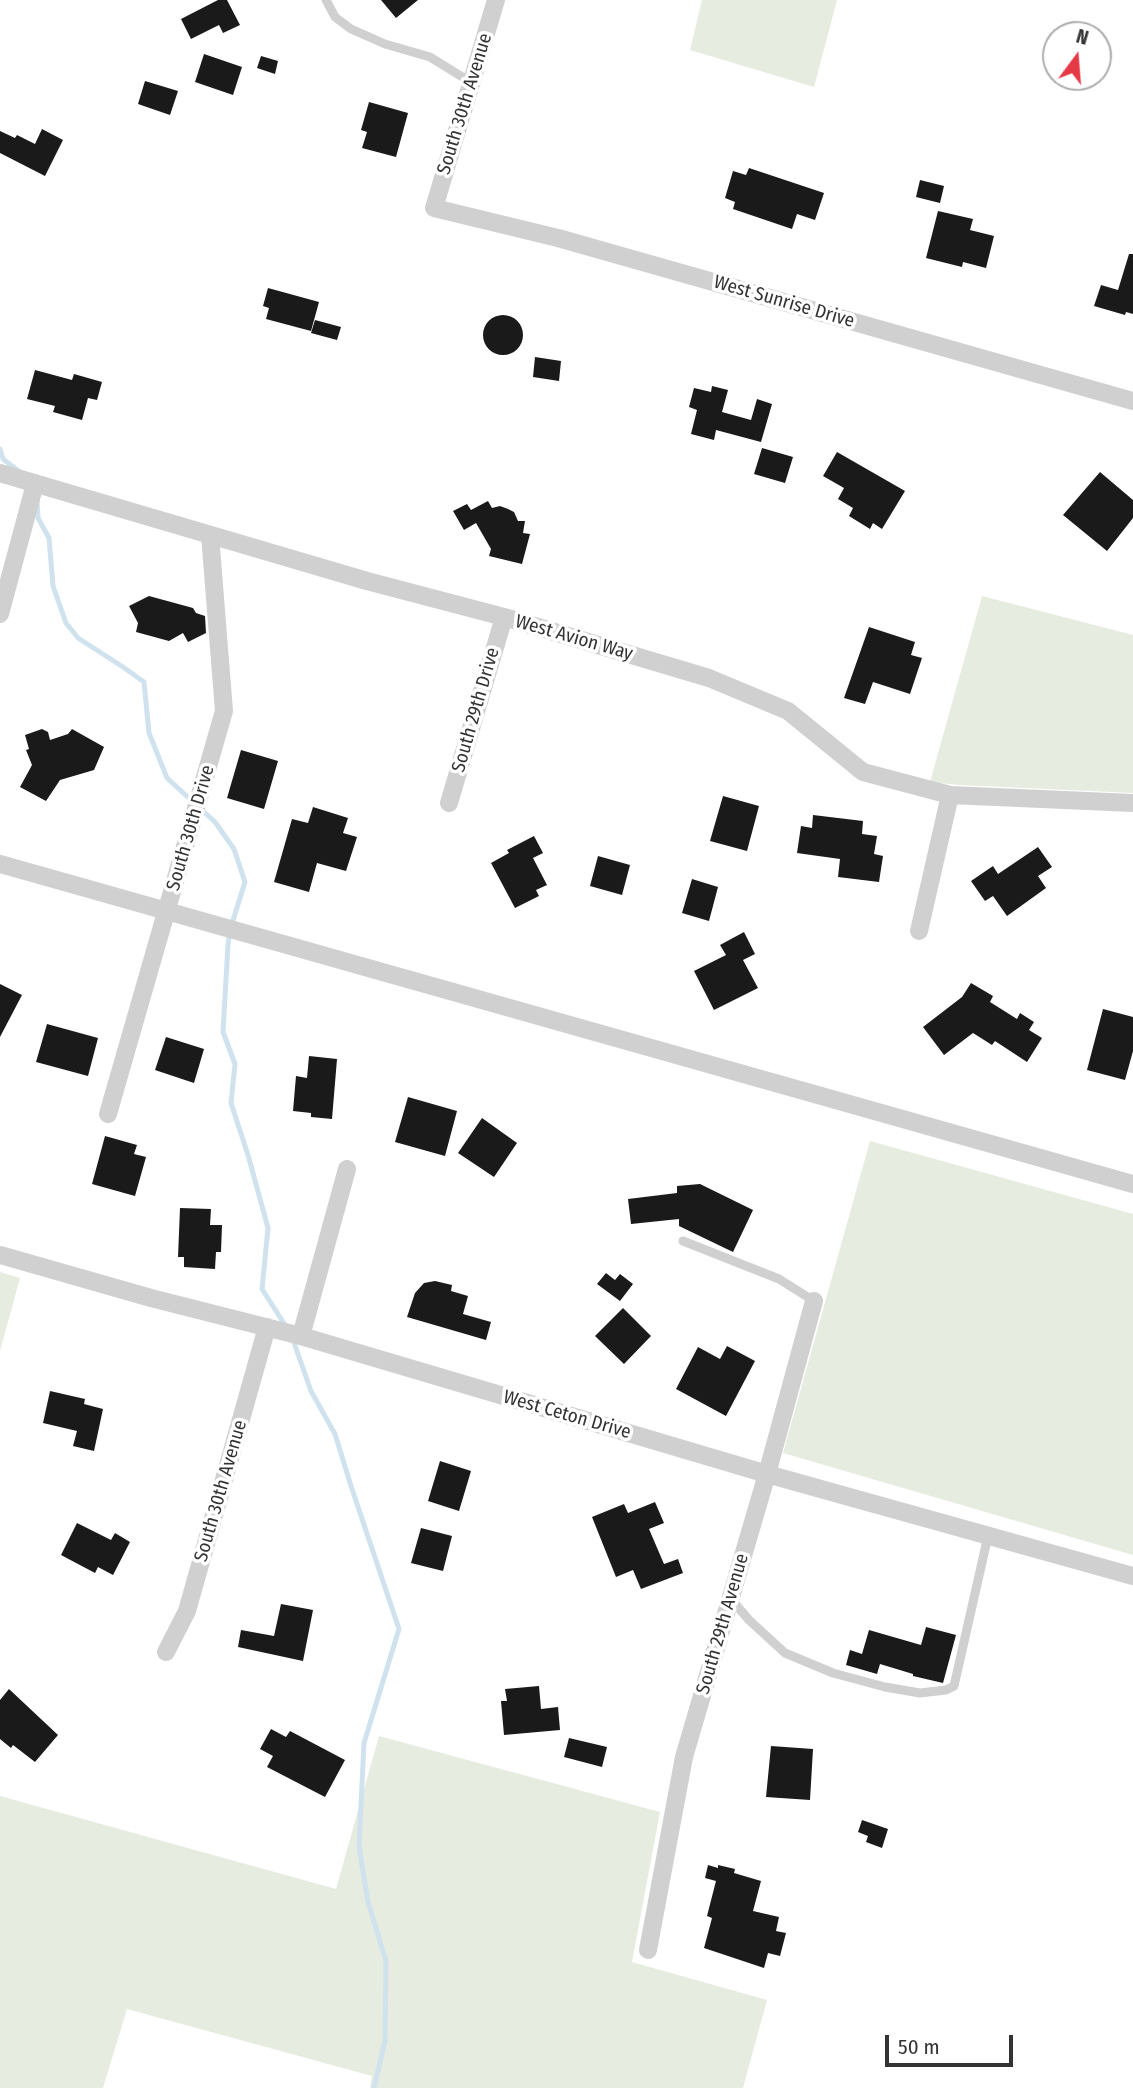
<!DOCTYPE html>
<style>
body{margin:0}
#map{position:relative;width:1133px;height:2088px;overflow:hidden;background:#fff;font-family:"Fira Sans Condensed",sans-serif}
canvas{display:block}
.north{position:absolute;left:1042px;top:21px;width:70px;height:70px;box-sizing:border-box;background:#fff;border:2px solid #adadad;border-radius:50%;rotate:16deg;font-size:19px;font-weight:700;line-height:28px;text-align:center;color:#333}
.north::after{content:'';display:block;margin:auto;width:24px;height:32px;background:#e63946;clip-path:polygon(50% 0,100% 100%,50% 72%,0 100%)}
.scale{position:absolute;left:885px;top:2035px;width:128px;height:32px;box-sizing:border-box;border:4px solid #333;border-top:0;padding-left:9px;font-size:21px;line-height:24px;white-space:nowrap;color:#333;-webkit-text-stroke:5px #fff;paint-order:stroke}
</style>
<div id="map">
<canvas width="1133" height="2088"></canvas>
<div class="north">N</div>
<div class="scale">50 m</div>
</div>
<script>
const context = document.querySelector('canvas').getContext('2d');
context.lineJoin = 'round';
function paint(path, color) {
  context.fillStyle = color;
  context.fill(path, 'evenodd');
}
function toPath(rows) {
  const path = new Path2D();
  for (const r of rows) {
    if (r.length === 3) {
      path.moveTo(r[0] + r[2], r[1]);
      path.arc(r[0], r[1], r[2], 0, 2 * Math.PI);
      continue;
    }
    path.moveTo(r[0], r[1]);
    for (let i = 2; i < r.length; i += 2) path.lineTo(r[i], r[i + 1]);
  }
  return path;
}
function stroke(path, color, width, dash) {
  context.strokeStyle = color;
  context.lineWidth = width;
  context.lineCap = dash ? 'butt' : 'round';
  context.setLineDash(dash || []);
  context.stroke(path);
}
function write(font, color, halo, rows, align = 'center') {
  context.font = font + ' "Fira Sans Condensed",sans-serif';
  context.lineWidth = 7;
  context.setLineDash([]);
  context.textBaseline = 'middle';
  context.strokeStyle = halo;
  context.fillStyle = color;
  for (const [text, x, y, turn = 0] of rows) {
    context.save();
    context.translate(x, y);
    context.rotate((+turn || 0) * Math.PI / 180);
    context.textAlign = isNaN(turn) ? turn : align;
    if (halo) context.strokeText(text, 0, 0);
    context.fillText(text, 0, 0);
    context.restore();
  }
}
paint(toPath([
 [702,0,837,0,814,87,690,50],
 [982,596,1133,635,1133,793,959,785,930,782],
 [870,1141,1133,1214,1133,1555,783,1453],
 [0,1272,20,1278,0,1351],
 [379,1736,660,1812,632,1962,767,2000,743,2088,370,2088,372,2076,127,2009,103,2088,0,2088,0,1796,336,1889]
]), '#e6ecdf');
stroke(toPath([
 [0,449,3,459,20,472],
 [37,502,38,518,49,538,53,586,66,623,78,638,123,667,144,682,149,733,167,778,215,822,234,849,245,882,230,930,228,945,223,1032,235,1064,231,1103,248,1155,268,1228,262,1289,287,1328],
 [292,1337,311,1391,335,1434,351,1486,399,1629,364,1743,359,1846,368,1902,386,1961,385,2041,374,2088]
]), '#cfe2ee', 5);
paint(toPath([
 [218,0,227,0,240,25,223,33,219,25,191,39,181,19],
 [381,0,418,0,396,18],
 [204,54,242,67,233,95,195,82],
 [261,56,278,61,275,74,257,68],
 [145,81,178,91,170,115,138,104],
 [369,102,408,113,396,157,362,148,367,132,361,130],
 [42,129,63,140,45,176,0,153,0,131,15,138,17,135,35,144],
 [749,168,824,193,815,220,797,214,792,229,733,209,735,202,725,198,733,171,746,175],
 [920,180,944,186,940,203,916,197],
 [938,211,973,219,970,230,994,236,986,268,963,262,962,267,926,258],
 [1129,254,1133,254,1133,314,1126,312,1125,315,1094,306,1101,285,1118,290],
 [268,288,319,302,311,331,266,319,269,308,263,306],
 [503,335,20],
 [315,320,341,327,337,340,311,333],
 [535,357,561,361,559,381,533,377],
 [35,370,72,380,74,374,102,382,97,400,88,398,82,420,53,412,55,406,27,399],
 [712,386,728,390,722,412,751,420,757,399,772,404,761,442,716,430,714,440,691,434,697,410,689,407,694,388,711,392],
 [762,448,793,457,785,483,754,474],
 [837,452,905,491,882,529,873,523,870,529,849,516,853,508,838,499,844,488,823,476],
 [1100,472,1133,500,1133,518,1107,551,1063,515],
 [488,501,492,508,500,506,508,509,514,512,518,521,525,521,523,533,530,534,522,564,489,556,491,549,476,523,464,530,453,511,467,504,471,510],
 [149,596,193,608,196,613,205,616,206,633,188,642,183,633,169,641,136,632,138,623,129,606],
 [869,627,915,642,911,655,922,658,910,694,873,682,865,704,844,698],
 [42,729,48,732,50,740,68,734,72,729,104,747,94,770,60,780,46,801,20,787,32,765,26,750,29,749,25,735],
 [241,750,278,761,264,809,227,798],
 [723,796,759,806,747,851,710,841],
 [313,807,348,818,343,833,357,837,346,871,317,863,309,892,274,882,292,819,308,823],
 [813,815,863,821,862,834,877,836,874,854,883,856,879,882,838,877,840,859,797,853,801,826,812,828],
 [534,836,543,853,533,858,547,885,536,890,539,896,515,908,491,863,509,853,507,850],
 [1038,847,1052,867,1038,876,1046,888,1007,916,993,896,985,901,971,881,993,866,998,874],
 [598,856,630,865,622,895,590,886],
 [692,879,718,887,709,921,682,913],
 [744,932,755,954,743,960,758,988,714,1010,694,971,726,955,720,945],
 [971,983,993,996,990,1002,1017,1019,1020,1013,1034,1022,1029,1030,1042,1038,1027,1062,995,1041,992,1045,973,1033,944,1055,923,1027,962,997],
 [0,984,22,995,0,1037],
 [1103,1009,1133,1017,1133,1051,1125,1080,1087,1070],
 [47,1024,98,1038,88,1076,36,1062],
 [166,1037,204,1049,194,1083,155,1070],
 [309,1056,337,1059,332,1119,311,1117,311,1113,293,1111,296,1076,307,1078],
 [408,1097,457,1111,445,1156,395,1142],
 [482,1118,517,1143,494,1177,458,1153],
 [105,1136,137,1145,134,1154,146,1157,135,1196,92,1184],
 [700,1184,753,1210,733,1252,679,1226,679,1219,631,1224,628,1199,677,1193,677,1186],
 [180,1208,211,1209,210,1225,222,1225,221,1252,216,1252,215,1269,184,1267,184,1257,178,1257],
 [606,1273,615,1280,620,1274,633,1284,620,1301,597,1284],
 [435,1281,452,1285,451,1291,468,1296,463,1314,491,1322,486,1340,407,1317,415,1293,424,1283],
 [623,1308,651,1336,624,1364,595,1336],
 [727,1346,755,1361,726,1416,676,1389,698,1347,720,1359],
 [50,1391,85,1399,84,1404,103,1409,94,1451,73,1446,77,1431,43,1423],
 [440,1461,471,1471,459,1511,428,1501],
 [655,1502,664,1523,649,1529,664,1564,678,1559,683,1573,641,1589,633,1570,616,1577,592,1517,624,1504,628,1513],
 [77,1523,111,1540,115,1533,130,1542,113,1575,98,1567,95,1573,61,1555],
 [421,1528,452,1536,443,1571,411,1563],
 [281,1604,313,1610,303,1661,238,1647,241,1630,274,1636],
 [926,1627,956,1635,943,1683,913,1676,913,1674,880,1664,877,1674,846,1665,850,1650,862,1654,869,1630,921,1645],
 [539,1686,541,1709,558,1707,560,1730,504,1735,501,1701,507,1701,505,1689],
 [9,1689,58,1735,35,1762,13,1745,11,1748,0,1739,0,1700],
 [271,1729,286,1737,290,1731,345,1760,325,1797,267,1767,273,1756,260,1749],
 [569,1738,607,1747,602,1767,564,1757],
 [771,1746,813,1749,810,1800,766,1797],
 [862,1820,888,1829,882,1848,866,1842,868,1836,858,1832],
 [708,1865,718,1868,718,1865,735,1869,734,1873,761,1881,753,1911,779,1917,776,1931,786,1933,780,1956,768,1953,764,1968,704,1948,712,1918,707,1916,716,1881,705,1878]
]), '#1a1a1a');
stroke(toPath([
 [326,0,335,17,351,29,385,44,430,57,472,83],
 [683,1241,779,1279,814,1301],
 [731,1599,749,1620,785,1653,833,1673,885,1687,920,1693,946,1690,954,1686,988,1536]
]), '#d0d0d0', 9);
stroke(toPath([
 [496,0,434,208,558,238,1133,401],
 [0,473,367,581,504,617,709,678,788,711,863,772,950,795,1133,803],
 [0,614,35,484],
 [449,803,504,617],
 [0,864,1133,1184],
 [919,931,950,795],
 [108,1114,224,711,210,535],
 [0,1255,151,1298,301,1336,767,1474,1133,1576],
 [301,1336,347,1169],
 [166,1652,187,1611,267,1327],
 [648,1950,684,1757,767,1474,814,1301]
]), '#d0d0d0', 18);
write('19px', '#333', '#fff', [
 ["South 30th Avenue",465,104,-73],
 ["West Sunrise Drive",784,302,16],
 ["West Avion Way",574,638,16],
 ["South 29th Drive",476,710,-74],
 ["South 30th Drive",191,828,-74],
 ["West Ceton Drive",567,1415,16],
 ["South 30th Avenue",221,1491,-74],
 ["South 29th Avenue",723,1624,-74]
]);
</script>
